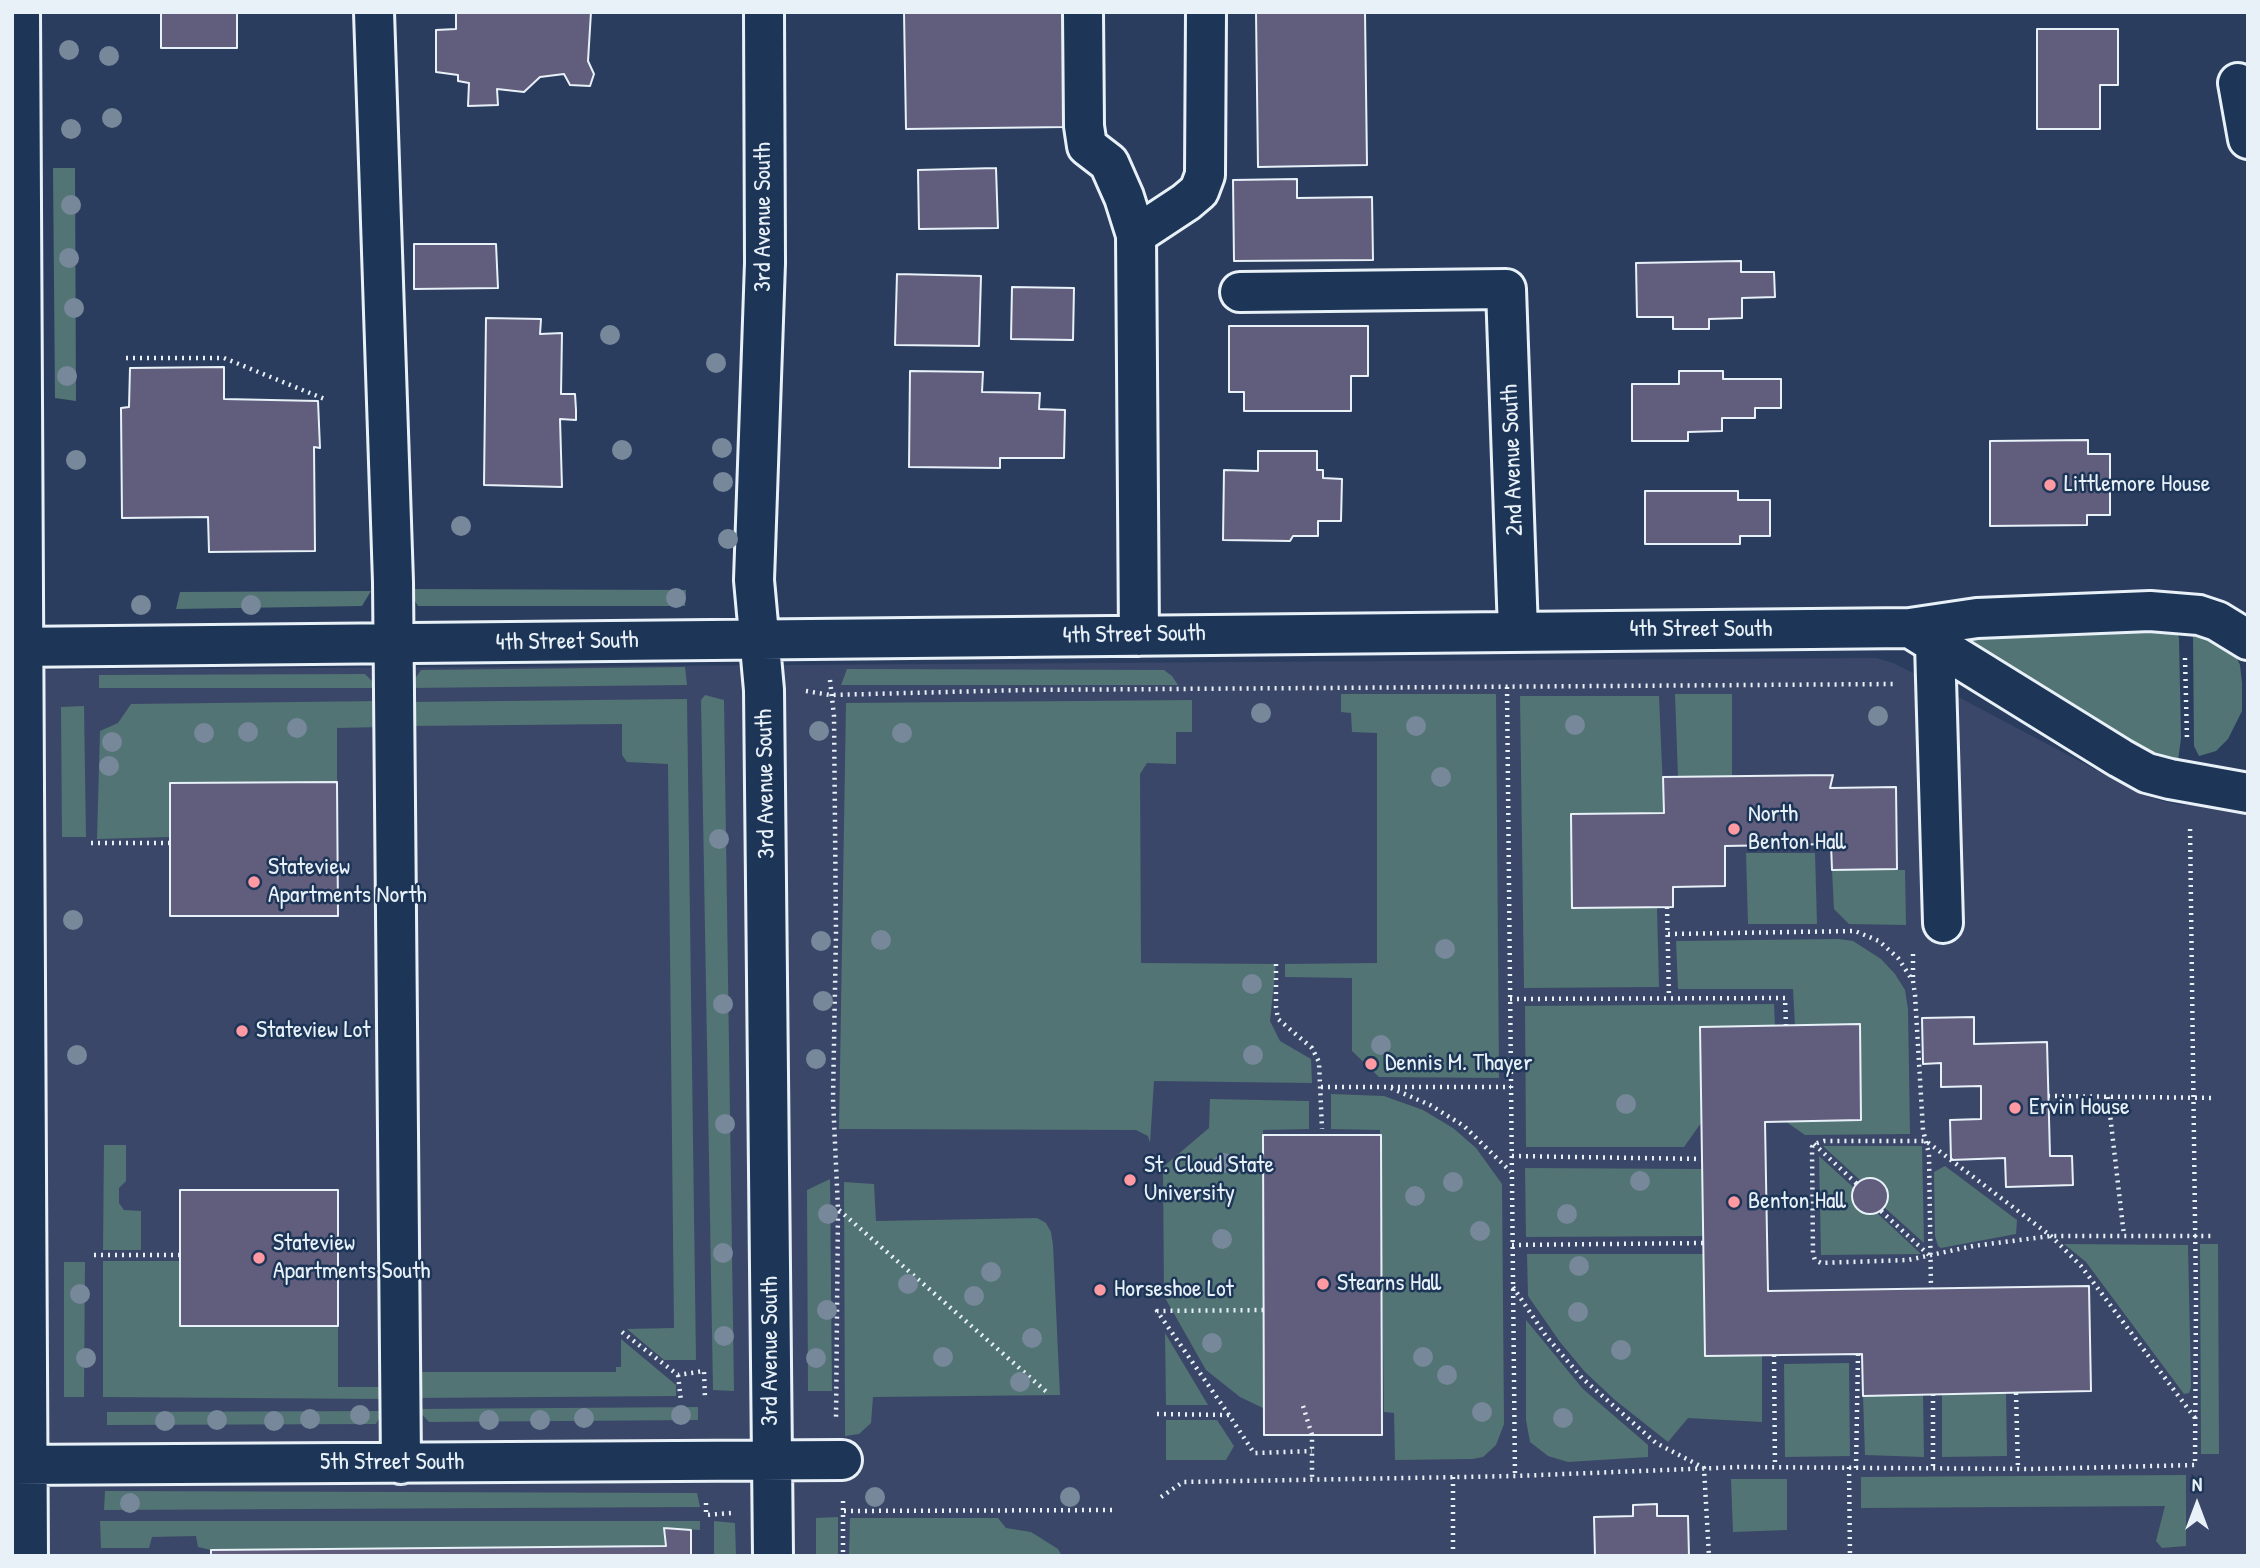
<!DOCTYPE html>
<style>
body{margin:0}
#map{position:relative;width:2260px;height:1568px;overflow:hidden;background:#2b3d5f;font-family:"Patrick Hand",sans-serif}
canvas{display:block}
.frame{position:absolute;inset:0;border:14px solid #e8f1f8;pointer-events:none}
.north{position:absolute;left:2162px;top:1470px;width:70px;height:70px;-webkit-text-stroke:5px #1d3557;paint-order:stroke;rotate:0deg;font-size:19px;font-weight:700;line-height:28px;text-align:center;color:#e8f1f8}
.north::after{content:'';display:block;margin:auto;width:24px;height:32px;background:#e8f1f8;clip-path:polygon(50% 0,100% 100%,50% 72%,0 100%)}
</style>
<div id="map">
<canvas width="2260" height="1568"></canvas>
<div class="frame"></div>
<div class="north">N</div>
</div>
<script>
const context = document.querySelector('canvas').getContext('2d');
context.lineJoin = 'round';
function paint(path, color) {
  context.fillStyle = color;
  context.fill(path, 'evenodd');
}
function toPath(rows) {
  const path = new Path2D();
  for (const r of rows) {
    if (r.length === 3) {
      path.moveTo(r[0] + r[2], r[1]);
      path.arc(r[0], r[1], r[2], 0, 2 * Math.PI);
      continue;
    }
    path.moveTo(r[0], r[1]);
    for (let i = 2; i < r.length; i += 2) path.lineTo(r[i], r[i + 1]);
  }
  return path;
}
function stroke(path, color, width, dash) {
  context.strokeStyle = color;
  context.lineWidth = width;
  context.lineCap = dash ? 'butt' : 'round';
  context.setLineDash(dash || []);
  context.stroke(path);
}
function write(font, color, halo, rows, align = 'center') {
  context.font = font + ' "Patrick Hand",sans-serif';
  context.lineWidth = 5;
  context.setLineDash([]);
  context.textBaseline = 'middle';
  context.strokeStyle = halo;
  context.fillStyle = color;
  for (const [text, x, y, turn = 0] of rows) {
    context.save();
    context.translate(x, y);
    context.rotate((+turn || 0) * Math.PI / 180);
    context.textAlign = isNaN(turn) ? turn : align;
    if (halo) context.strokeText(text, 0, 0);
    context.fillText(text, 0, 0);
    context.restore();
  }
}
paint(toPath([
 [1876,658,1893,663,1913,673,2132,789,2158,800,2180,805,2248,805,2248,1556,12,1556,12,670]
]), '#3b4768');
paint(toPath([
 [53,168,75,168,76,401,55,398],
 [407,589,686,590,685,606,418,606],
 [371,591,362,606,176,609,180,592],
 [2158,624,2176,631,2179,638,2181,738,2178,761,2159,758,2136,746,1969,639,1969,634],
 [2196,629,2235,654,2240,665,2242,683,2242,711,2228,739,2216,751,2199,756,2194,746,2193,635],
 [685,667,687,685,408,688,421,670],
 [847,669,1164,670,1172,676,1178,685,841,685],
 [365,674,379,688,99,688,99,675],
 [1341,694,1496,694,1499,1078,1379,1077,1352,1051,1352,978,1285,977,1285,964,1377,963,1377,733,1352,732,1351,713,1341,712],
 [1675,694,1732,694,1732,776,1678,777],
 [705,695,724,700,734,1391,713,1390,701,700],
 [1520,696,1659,696,1664,813,1657,907,1659,987,1524,988],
 [687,699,696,1360,664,1360,627,1329,674,1328,668,764,627,762,622,755,622,724,409,726,409,702],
 [1192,700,1192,732,1176,732,1176,764,1147,763,1140,774,1141,963,1276,964,1270,1021,1280,1041,1311,1059,1312,1083,1154,1081,1150,1143,1148,1136,1136,1130,839,1129,846,703],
 [380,701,381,727,337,728,337,782,170,783,170,837,97,839,100,731,118,723,131,704],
 [84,706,86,837,62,837,61,707],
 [1746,853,1815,853,1817,924,1748,924],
 [1832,870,1905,870,1906,925,1849,924,1834,909],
 [1839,939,1853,941,1881,959,1895,974,1905,990,1908,1009,1910,1134,1805,1135,1785,1121,1861,1119,1860,1024,1795,1026,1793,989,1678,989,1676,941],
 [1774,1004,1775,1026,1700,1027,1701,1123,1684,1147,1526,1147,1525,1006],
 [1331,1094,1384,1096,1423,1110,1453,1128,1476,1148,1502,1184,1504,1424,1496,1445,1483,1457,1472,1459,1395,1460,1394,1413,1384,1412,1380,1130,1331,1129],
 [1210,1099,1309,1101,1309,1129,1263,1130,1265,1409,1240,1397,1206,1370,1164,1296,1163,1167,1209,1128],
 [104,1145,126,1145,126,1181,119,1188,119,1203,124,1210,141,1211,141,1250,103,1250],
 [1823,1146,1922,1146,1924,1243,1884,1207,1888,1193,1882,1182,1871,1178,1861,1181],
 [1819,1156,1854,1188,1852,1196,1856,1208,1867,1214,1877,1213,1921,1254,1821,1255],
 [1945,1166,2017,1220,2016,1234,1941,1248,1938,1246,1935,1236,1934,1172],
 [1525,1168,1702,1169,1703,1236,1526,1237],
 [830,1179,832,1391,808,1391,807,1190],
 [844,1182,874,1184,876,1221,1037,1218,1046,1223,1051,1232,1053,1245,1060,1395,873,1397,871,1423,859,1434,845,1436],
 [2064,1244,2188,1245,2191,1387,2189,1393,2184,1394,2086,1262],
 [2200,1244,2218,1244,2219,1454,2201,1454],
 [1527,1254,1703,1254,1705,1356,1762,1355,1762,1422,1688,1418,1668,1442,1615,1400,1585,1372,1560,1342,1528,1296],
 [103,1261,180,1261,180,1326,338,1326,338,1387,385,1387,386,1399,103,1397],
 [64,1262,85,1262,84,1397,64,1397],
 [1526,1320,1583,1389,1648,1445,1648,1457,1568,1462,1548,1456,1530,1442,1526,1420],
 [1165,1333,1208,1405,1166,1405],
 [621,1339,676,1385,676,1396,415,1398,415,1372,616,1372,616,1367,621,1367],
 [1849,1363,1850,1456,1785,1457,1784,1364],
 [2006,1393,2007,1456,1942,1457,1942,1394],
 [1923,1394,1924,1457,1865,1455,1863,1396],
 [698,1407,698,1420,429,1422,417,1409],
 [383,1411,376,1424,107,1425,107,1412],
 [1166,1420,1217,1420,1234,1446,1226,1460,1166,1460],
 [2186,1475,2186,1546,2162,1548,2156,1541,2165,1506,1861,1508,1861,1477],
 [1731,1479,1787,1479,1787,1530,1733,1532],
 [105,1491,697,1493,700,1507,104,1510],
 [838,1517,838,1556,816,1556,816,1518],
 [850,1518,998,1518,1006,1528,1031,1532,1058,1549,1062,1556,849,1556],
 [100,1521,700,1521,700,1530,665,1528,666,1546,211,1550,198,1547,196,1536,152,1537,149,1548,101,1548],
 [714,1521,735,1523,736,1556,714,1556]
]), '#527474');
const building = toPath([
 [161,12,237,12,237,48,161,48,161,12],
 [456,12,591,12,588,61,594,74,590,86,570,85,564,74,540,77,524,92,497,89,498,105,468,106,469,83,458,81,458,75,436,72,436,30,456,29,456,12],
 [904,12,1064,12,1066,127,906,129,904,12],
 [1256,12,1365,12,1367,165,1258,167,1256,12],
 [2037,29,2118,29,2118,85,2100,85,2100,129,2037,129,2037,29],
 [996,168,998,228,919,229,918,170,996,168],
 [1297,179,1297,198,1372,197,1373,260,1234,261,1233,180,1297,179],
 [414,244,496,244,498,288,414,289,414,244],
 [1741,261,1741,272,1774,272,1775,297,1742,298,1742,318,1709,319,1709,329,1673,329,1673,317,1637,317,1636,263,1741,261],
 [897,274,981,276,979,346,895,345,897,274],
 [1012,287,1074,288,1073,340,1011,339,1012,287],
 [486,318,541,319,540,334,562,333,561,394,575,394,576,410,576,420,560,419,562,487,484,485,486,318],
 [1229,326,1368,326,1368,376,1351,376,1351,411,1244,411,1244,392,1229,392,1229,326],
 [224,367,224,399,318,401,320,448,314,447,315,551,209,552,208,517,122,518,121,408,129,407,130,368,224,367],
 [910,371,983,372,982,392,1040,393,1039,409,1065,410,1064,458,1000,458,1000,468,909,467,910,371],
 [1679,371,1723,371,1723,379,1781,379,1781,408,1755,408,1755,418,1722,418,1722,431,1688,432,1688,441,1632,441,1632,384,1679,384,1679,371],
 [2088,440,2088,454,2110,454,2110,515,2087,515,2087,525,1990,526,1990,441,2088,440],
 [1258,451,1317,451,1317,470,1323,470,1323,478,1342,479,1341,521,1318,521,1318,536,1293,536,1290,541,1223,540,1224,470,1258,471,1258,451],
 [1645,491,1738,491,1738,500,1770,500,1770,536,1740,536,1740,544,1645,544,1645,491],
 [1833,775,1830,788,1896,787,1897,869,1832,870,1831,844,1725,846,1725,886,1673,887,1673,907,1572,908,1571,814,1664,813,1663,777,1833,775],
 [337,782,338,916,170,916,170,783,337,782],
 [1974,1017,1974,1044,2047,1042,2050,1156,2072,1156,2073,1185,2006,1187,2005,1158,1951,1160,1950,1120,1981,1119,1981,1086,1941,1087,1941,1063,1923,1064,1922,1018,1974,1017],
 [1860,1024,1861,1120,1765,1122,1768,1291,2089,1286,2091,1391,1863,1396,1862,1354,1705,1356,1700,1027,1860,1024],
 [1263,1135,1381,1135,1382,1435,1264,1435,1263,1135],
 [1870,1196,18],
 [180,1190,338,1190,338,1326,180,1326,180,1190],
 [1657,1504,1657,1516,1688,1516,1689,1556,1595,1556,1594,1517,1633,1516,1633,1505,1657,1504],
 [664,1528,691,1530,691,1556,211,1556,211,1550,666,1546,664,1528]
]);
paint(building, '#615e7d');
stroke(building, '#e8f1f8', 2);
const minor = toPath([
 [20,12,28,1556],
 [374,12,393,582,401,1464],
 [764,12,765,263,754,580,764,690,773,1556],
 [1083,12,1084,126,1087,146,1109,163,1124,197,1136,235,1139,636],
 [2238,83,2248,139],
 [1136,235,1186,202,1199,191,1205,175,1206,12],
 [1240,292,1506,289,1518,631],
 [1910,628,2120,758,2147,773,2170,779,2248,793],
 [1935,644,1943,923],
 [12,647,1910,628,1977,618,2150,611,2199,615,2217,621,2248,640],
 [12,1465,842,1460]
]);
stroke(minor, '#e8f1f8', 44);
stroke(toPath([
 [126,358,224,358,327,400],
 [2185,658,2187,740],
 [830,680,834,716,836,934,833,1099,838,1209,836,1420],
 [1507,687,1515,1476],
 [806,691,830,695,1024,690,1896,684],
 [91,843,170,843],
 [1667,907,1669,998],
 [1668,934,1855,931,1879,941,1898,958,1913,981,1915,995,1923,1130,1929,1154,1931,1289],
 [1913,954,1913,980],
 [1276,964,1276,1007,1278,1019,1312,1048,1319,1062,1322,1129],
 [1510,999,1785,998,1786,1026],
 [1321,1087,1511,1087],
 [1391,1088,1430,1105,1464,1126,1511,1172],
 [2048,1096,2216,1098],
 [2108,1097,2124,1236],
 [1814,1144,1857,1184],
 [1512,1156,1702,1159],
 [839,1210,1049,1394],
 [1881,1211,1930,1256],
 [1512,1245,1703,1243],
 [94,1255,180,1255],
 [1513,1287,1546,1336,1582,1378,1656,1443,1704,1468,1709,1556],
 [622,1332,678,1375,704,1371,705,1399],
 [1774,1355,1775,1467],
 [678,1375,681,1401],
 [2016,1393,2018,1469],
 [1933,1394,1933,1468],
 [1303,1406,1312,1435,1312,1480],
 [1157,1414,1229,1415,1254,1453,1312,1451],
 [1229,1415,1157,1311,1264,1310],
 [2195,1418,2081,1266,2051,1236,1926,1141,1824,1141,1814,1144,1812,1147,1813,1254,1815,1260,1821,1263,1908,1260,1973,1246,2051,1236,2214,1236],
 [1849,1467,1850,1556],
 [1856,1468,1858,1354],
 [1453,1477,1453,1556],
 [1161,1497,1183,1482,1515,1476,1740,1467,2032,1469,2195,1465,2196,1299,2190,825],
 [843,1501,843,1556],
 [706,1503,706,1515,731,1513],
 [844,1511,1114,1510]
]), '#e8f1f8', 4.5, [2, 5]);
stroke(minor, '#1d3557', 38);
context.fillStyle = '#76889a';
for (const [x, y] of [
 [69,50],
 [109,56],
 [112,118],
 [71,129],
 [71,205],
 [69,258],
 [74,308],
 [610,335],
 [716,363],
 [67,376],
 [722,448],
 [622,450],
 [76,460],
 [723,482],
 [461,526],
 [728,539],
 [676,598],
 [141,605],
 [251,605],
 [1261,713],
 [1878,716],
 [1575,725],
 [1416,726],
 [297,728],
 [819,731],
 [248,732],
 [204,733],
 [902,733],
 [112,742],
 [109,766],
 [1441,777],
 [719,839],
 [73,920],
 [881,940],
 [821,941],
 [1445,949],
 [1252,984],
 [823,1001],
 [723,1004],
 [1381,1045],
 [77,1055],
 [1253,1055],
 [816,1059],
 [1626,1104],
 [725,1124],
 [1224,1163],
 [1640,1181],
 [1453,1182],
 [1415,1196],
 [828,1214],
 [1567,1214],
 [1480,1231],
 [1222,1239],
 [723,1253],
 [1579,1266],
 [991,1272],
 [908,1284],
 [80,1294],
 [974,1296],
 [827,1310],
 [1578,1312],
 [724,1336],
 [1032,1338],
 [1212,1343],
 [1621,1350],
 [943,1357],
 [1423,1357],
 [86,1358],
 [816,1358],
 [1447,1375],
 [1020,1382],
 [1482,1412],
 [360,1415],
 [681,1415],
 [584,1418],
 [1563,1418],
 [310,1419],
 [217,1420],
 [489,1420],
 [540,1420],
 [165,1421],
 [274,1421],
 [875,1497],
 [1070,1497],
 [130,1503]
]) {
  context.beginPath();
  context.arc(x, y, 10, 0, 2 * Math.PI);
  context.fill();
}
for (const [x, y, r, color] of [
 [2050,485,7,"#ff9aa2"],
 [1734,829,7,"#ff9aa2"],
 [254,882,7,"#ff9aa2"],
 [242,1031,7,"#ff9aa2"],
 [1371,1064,7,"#ff9aa2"],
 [2015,1108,7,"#ff9aa2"],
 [1130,1180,7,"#ff9aa2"],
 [1734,1202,7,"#ff9aa2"],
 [259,1258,7,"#ff9aa2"],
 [1323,1284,7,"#ff9aa2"],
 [1100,1290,7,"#ff9aa2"]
]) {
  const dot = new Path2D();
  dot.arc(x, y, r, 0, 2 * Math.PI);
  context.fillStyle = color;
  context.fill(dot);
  stroke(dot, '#1d3557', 2.5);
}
write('24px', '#e8f1f8', '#1d3557', [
 ["3rd Avenue South",764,217,-90],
 ["2nd Avenue South",1513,460,-92],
 ["4th Street South",1701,630],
 ["4th Street South",1134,635,-1],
 ["4th Street South",567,642,-1],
 ["3rd Avenue South",766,784,-91],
 ["3rd Avenue South",771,1351,-90],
 ["5th Street South",392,1463]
]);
write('24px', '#e8f1f8', '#1d3557', [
 ["Littlemore House",2064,485],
 ["North",1748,815],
 ["Benton Hall",1748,843],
 ["Stateview",268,868],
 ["Apartments North",268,896],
 ["Stateview Lot",256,1031],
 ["Dennis M. Thayer",1385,1064],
 ["Ervin House",2029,1108],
 ["St. Cloud State",1144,1166],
 ["University",1144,1194],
 ["Benton Hall",1748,1202],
 ["Stateview",273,1244],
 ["Apartments South",273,1272],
 ["Stearns Hall",1337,1284],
 ["Horseshoe Lot",1114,1290]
], 'left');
</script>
